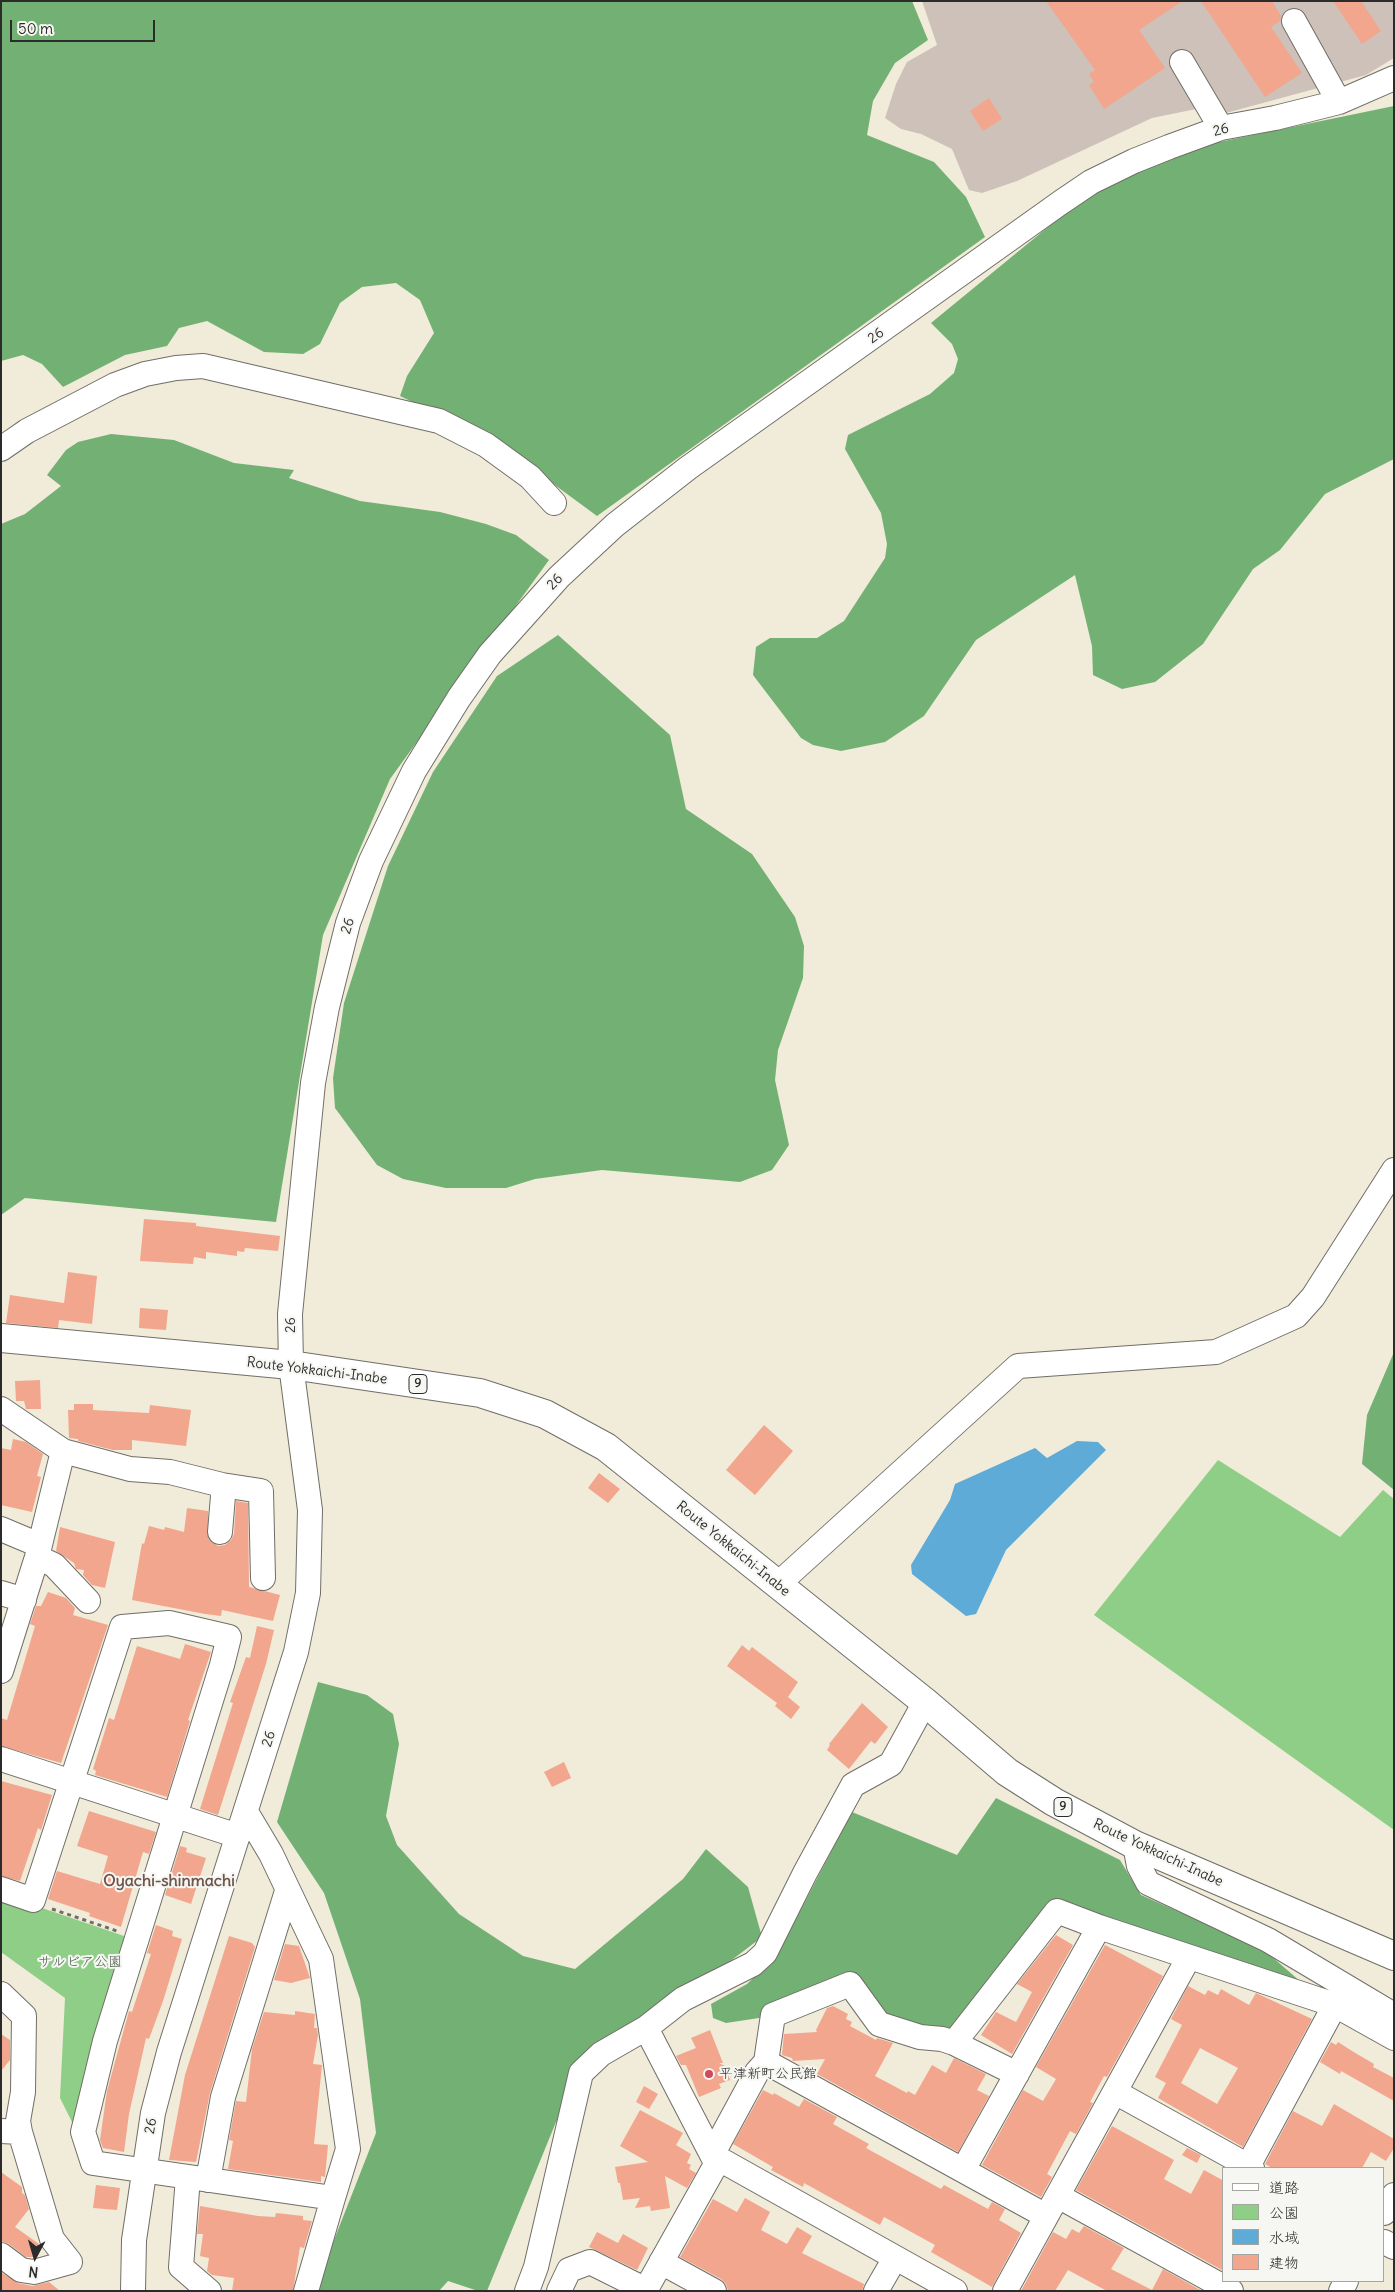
<!DOCTYPE html>
<meta charset="utf-8">
<style>
body{margin:0}
#map{position:relative;width:1395px;height:2292px;overflow:hidden;background:#f1ebd9;font-family:Delius,"Klee One",sans-serif}
canvas{display:block}
.frame{position:absolute;inset:0;border:2px solid #2b2b2b;pointer-events:none}
.legend{position:absolute;left:1222px;top:2167px;width:162px;height:115px;box-sizing:border-box;background:#f6f6f2;border:1px solid #a5a5a2;margin:0;padding:6px 9px;list-style:none;font-size:15px;color:#2b2b2b}
.legend li{display:flex;align-items:center;gap:10px;height:25px}
.legend b{width:25px;border:1px solid #a5a5a2}
.north{position:absolute;left:10px;top:2232px;width:50px;height:50px;-webkit-text-stroke:4px #f6f6f2;paint-order:stroke;rotate:186deg;font-size:14px;font-weight:700;line-height:20px;text-align:center;color:#2b2b2b}
.north::after{content:'';display:block;margin:auto;width:18px;height:22px;background:#2b2b2b;clip-path:polygon(50% 0,100% 100%,50% 72%,0 100%)}
.scale{position:absolute;left:10px;top:20px;width:145px;height:22px;box-sizing:border-box;border:2px solid #2b2b2b;border-top:0;padding-left:6px;font-size:15px;line-height:18px;white-space:nowrap;color:#2b2b2b;-webkit-text-stroke:4px #f6f6f2;paint-order:stroke}
</style>
<div id="map">
<canvas width="1395" height="2292"></canvas>
<div class="frame"></div>
<ul class="legend">
<li><b style="height:6px;background:#fff"></b>道路</li>
<li><b style="height:14px;background:#8ece86"></b>公園</li>
<li><b style="height:14px;background:#5dabd6"></b>水域</li>
<li><b style="height:14px;background:#f2a68d"></b>建物</li>
</ul>
<div class="north">N</div>
<div class="scale">50 m</div>
</div>
<script>
const context = document.querySelector('canvas').getContext('2d');
context.lineJoin = 'round';
function paint(path, color) {
  context.fillStyle = color;
  context.fill(path, 'evenodd');
}
function toPath(rows) {
  const path = new Path2D();
  for (const r of rows) {
    path.moveTo(r[0], r[1]);
    for (let i = 2; i < r.length; i += 2) path.lineTo(r[i], r[i + 1]);
  }
  return path;
}
function stroke(path, color, width, dash) {
  context.strokeStyle = color;
  context.lineWidth = width;
  context.lineCap = dash ? 'butt' : 'round';
  context.setLineDash(dash || []);
  context.stroke(path);
}
function write(font, color, halo, rows, align = 'center') {
  context.font = font + ' Delius,"Klee One",sans-serif';
  context.lineWidth = 4;
  context.setLineDash([]);
  context.textBaseline = 'middle';
  context.strokeStyle = halo;
  context.fillStyle = color;
  for (const [text, x, y, turn = 0] of rows) {
    context.save();
    context.translate(x, y);
    context.rotate((+turn || 0) * Math.PI / 180);
    context.textAlign = isNaN(turn) ? turn : align;
    if (halo) context.strokeText(text, 0, 0);
    context.fillText(text, 0, 0);
    context.restore();
  }
}
paint(toPath([
 [922,1,1394,1,1394,58,1366,75,1226,113,1201,108,1152,118,1017,181,982,193,969,190,952,149,921,134,901,129,885,118,896,84,907,62,937,45]
]), '#cec1b9');
paint(toPath([
 [1218,1460,1340,1537,1383,1490,1394,1499,1394,1830,1094,1615],
 [1,1894,127,1937,85,2073,77,2132,60,2098,65,1998,1,1952]
]), '#8ece86');
paint(toPath([
 [1,1,912,1,928,40,895,63,873,101,867,135,934,162,966,197,985,237,597,516,548,480,433,412,400,396,407,376,434,333,420,300,396,283,362,287,340,303,320,344,303,354,264,352,207,321,179,328,167,346,125,355,63,387,42,364,23,355,1,361],
 [1394,106,1394,459,1325,494,1280,550,1253,569,1203,644,1155,682,1122,689,1093,675,1092,646,1075,575,976,640,924,716,885,742,841,751,813,745,801,738,753,675,756,647,770,638,817,638,844,621,885,558,887,544,881,513,845,449,848,435,930,394,954,373,958,359,952,344,931,323,1081,200,1185,149],
 [111,434,174,440,234,463,294,470,289,478,360,501,440,512,486,524,516,535,549,560,390,779,323,935,276,1222,25,1198,1,1215,1,524,25,514,61,486,47,475,66,450,78,442],
 [558,635,670,735,686,809,752,854,795,917,804,946,803,978,778,1050,775,1080,789,1145,772,1170,740,1182,602,1170,535,1179,506,1188,446,1188,403,1179,377,1165,335,1108,333,1078,344,1003,388,866,433,772,497,676],
 [1394,1352,1394,1490,1362,1464,1367,1415],
 [318,1682,367,1695,393,1714,399,1744,386,1816,397,1845,459,1914,523,1956,575,1969,683,1879,706,1849,748,1887,762,1937,589,2069,556,2122,487,2291,478,2291,448,2281,439,2291,314,2291,376,2133,360,1999,324,1893,277,1822],
 [996,1798,1120,1860,1141,1895,1263,1949,1301,1982,1056,1908,955,2041,887,2014,852,1976,759,2018,726,2023,713,2018,711,2004,747,1984,777,1955,852,1812,957,1855]
]), '#72b173');
paint(toPath([
 [1077,1441,1098,1442,1106,1450,1006,1550,976,1614,966,1616,912,1574,911,1565,950,1500,955,1484,1035,1448,1047,1458]
]), '#5dabd6');
paint(toPath([
 [1046,1,1183,1,1139,30,1165,68,1104,109,1089,85,1094,82,1089,74,1095,70],
 [1201,1,1272,1,1281,16,1280,21,1271,27,1302,73,1265,97],
 [1333,1,1361,1,1381,31,1362,44],
 [989,98,1002,119,983,131,970,111],
 [144,1219,196,1223,196,1226,280,1236,278,1251,245,1248,244,1252,237,1251,237,1256,206,1252,206,1259,194,1257,193,1264,140,1261],
 [68,1272,97,1276,92,1324,59,1320,58,1328,6,1323,10,1295,64,1303],
 [140,1308,168,1310,166,1330,139,1328],
 [40,1380,41,1409,26,1409,24,1401,16,1401,15,1381],
 [74,1404,93,1404,93,1410,149,1413,150,1405,191,1410,186,1446,132,1440,132,1450,113,1450,78,1441,78,1439,69,1438,68,1410,74,1410],
 [764,1425,793,1451,755,1495,726,1470],
 [13,1439,26,1442,43,1454,37,1476,41,1477,32,1512,1,1505,1,1448,11,1450],
 [599,1473,620,1489,608,1503,588,1488],
 [236,1501,248,1503,249,1587,280,1595,273,1621,222,1610,221,1616,205,1614,132,1600,142,1543,144,1544,149,1526,164,1530,165,1527,184,1532,187,1508,208,1511,208,1538,218,1546,225,1545,231,1540,234,1534],
 [60,1527,115,1542,105,1588,92,1585,83,1575,84,1570,76,1569,74,1563,56,1551],
 [48,1592,66,1598,75,1608,73,1615,108,1625,61,1763,1,1746,1,1718,7,1720,35,1626,30,1624,36,1606,41,1606],
 [257,1626,274,1630,266,1664,218,1815,200,1809,233,1703,230,1702,246,1657,250,1658],
 [185,1644,211,1652,188,1720,190,1721,167,1797,95,1775,96,1771,93,1769,109,1718,114,1720,137,1646,180,1659],
 [742,1645,749,1651,752,1647,798,1682,788,1697,800,1707,791,1719,775,1706,777,1703,727,1666],
 [862,1703,888,1727,875,1744,871,1741,849,1769,827,1750,830,1745,829,1744],
 [564,1762,571,1778,552,1787,544,1772],
 [1,1781,52,1795,41,1830,38,1828,20,1881,1,1876],
 [89,1811,156,1832,149,1854,143,1852,121,1927,89,1916,90,1913,48,1899,57,1871,100,1884,108,1856,77,1846],
 [180,1846,187,1848,186,1852,206,1858,191,1904,165,1895],
 [156,1925,173,1931,172,1936,182,1939,163,2001,149,2039,146,2038,129,2114,124,2152,103,2148,100,2140,107,2091,129,2011,132,2012,151,1954,147,1953],
 [1056,1935,1073,1945,1012,2054,981,2035,996,2012,1016,2022,1032,1992,1017,1984],
 [229,1936,252,1943,255,1947,210,2093,196,2162,169,2160,185,2075],
 [285,1944,299,1946,310,1978,291,1983,274,1980],
 [1105,1945,1163,1976,1107,2077,1104,2076,1090,2102,1093,2103,1076,2134,1070,2131,1047,2174,1052,2177,1041,2197,982,2165,1023,2090,1043,2101,1056,2079,1036,2067],
 [1188,1986,1205,1995,1208,1990,1218,1995,1221,1989,1249,2005,1256,1993,1312,2019,1243,2147,1158,2098,1166,2083,1155,2077,1182,2025,1171,2019],
 [1200,2048,1238,2068,1217,2104,1181,2083],
 [833,2006,848,2014,846,2019,852,2022,850,2026,876,2040,877,2038,893,2043,875,2076,907,2093,908,2091,915,2095,932,2065,946,2073,954,2058,986,2074,977,2090,989,2096,958,2152,817,2074,825,2059,793,2061,792,2058,782,2055,784,2034,817,2032,816,2030,827,2008],
 [295,2011,315,2014,314,2028,317,2028,318,2035,313,2064,322,2065,314,2144,328,2145,325,2177,321,2176,321,2182,228,2169,233,2141,229,2140,236,2101,246,2102,252,2049,264,2012,295,2015],
 [710,2030,723,2063,719,2063,725,2066,730,2080,719,2084,721,2088,699,2097,686,2065,681,2065,676,2056,696,2048,691,2038],
 [1,2034,10,2040,10,2060,1,2071],
 [1331,2042,1336,2045,1338,2042,1352,2051,1374,2064,1373,2067,1394,2078,1394,2101,1341,2071,1340,2074,1320,2062],
 [644,2086,658,2094,649,2109,636,2102],
 [763,2090,773,2095,774,2093,799,2107,804,2099,837,2117,833,2124,869,2144,866,2148,941,2189,944,2185,988,2209,992,2202,1005,2209,999,2220,1021,2233,992,2287,931,2252,935,2245,884,2217,880,2225,804,2183,803,2187,771,2170,773,2167,733,2144],
 [1334,2104,1394,2139,1394,2148,1386,2161,1371,2152,1362,2168,1272,2168,1265,2164,1293,2111,1322,2126],
 [640,2110,683,2133,676,2145,691,2154,687,2163,691,2165,689,2169,696,2173,687,2188,665,2176,670,2208,651,2211,650,2206,635,2208,640,2198,623,2200,620,2183,618,2183,615,2167,648,2162,620,2146],
 [1112,2126,1174,2160,1164,2179,1191,2194,1204,2170,1224,2181,1224,2271,1076,2190],
 [1187,2148,1201,2155,1197,2163,1182,2155],
 [1,2172,22,2187,22,2193,25,2195,29,2209,15,2227,39,2244,35,2250,39,2253,36,2257,26,2257,9,2244,1,2241],
 [96,2185,120,2188,117,2210,93,2208],
 [745,2198,770,2212,761,2230,787,2244,797,2227,812,2236,802,2253,864,2284,862,2291,728,2291,726,2284,721,2279,680,2257,713,2199,737,2212],
 [200,2206,258,2216,275,2217,276,2213,303,2216,303,2220,312,2221,304,2248,300,2247,293,2291,232,2291,234,2278,212,2275,207,2271,209,2258,200,2256,203,2234,197,2234],
 [1084,2226,1124,2248,1111,2269,1152,2290,1163,2269,1202,2291,1107,2291,1068,2270,1055,2291,1021,2291,1053,2232,1066,2239,1072,2229,1079,2233],
 [597,2232,618,2243,623,2234,648,2248,637,2270,589,2247],
 [1,2272,18,2283,32,2286,49,2282,60,2291,1,2291]
]), '#f2a68d');
const minor = toPath([
 [1294,21,1339,102],
 [1182,62,1221,128],
 [1,449,27,431,115,385,145,374,176,368,203,366,439,421,486,445,530,477,554,503],
 [1,1409,63,1451,37,1557,1,1671],
 [63,1451,130,1469,170,1472,222,1485,261,1491,263,1578],
 [1,1529,39,1545],
 [220,1532,223,1496,222,1485],
 [37,1557,54,1565,88,1601],
 [777,1585,1018,1366,1216,1352,1296,1316,1313,1297,1394,1170],
 [1,1593,24,1600],
 [1,1759,238,1836],
 [1135,1845,1139,1866,1148,1883,1268,1940,1394,2015],
 [1,1889,33,1900,122,1627,169,1623,229,1637,222,1665,105,2041,83,2132,93,2163,333,2198,348,2149,321,1959,271,1854,246,1812],
 [1,1994,24,2016,23,2092,18,2121,20,2132],
 [646,2028,712,2155,955,2291],
 [954,2043,1017,2074],
 [766,2062,773,2015,850,1984,879,2024,920,2037,942,2039,954,2043,1057,1911,1099,1927],
 [1115,2092,1252,2168],
 [1,2131,20,2132,52,2239,70,2262,34,2272,21,2270,1,2255],
 [712,2155,757,2072,766,2062,1046,2216],
 [1248,2166,1335,2005],
 [963,2170,1099,1927,1335,2005,1394,2038],
 [188,2177,181,2267,209,2291],
 [208,2180,223,2097,287,1891],
 [1058,2196,1231,2291],
 [1384,2213,1394,2195],
 [1384,2242,1394,2247],
 [661,2262,714,2291],
 [133,2291,134,2240,153,2113,169,2052,296,1652,308,1593,310,1510,291,1365,290,1314,313,1083,327,1007,348,923,371,861,414,771,459,698,490,654,559,577,615,525,688,468,1060,203,1091,182,1134,161,1169,147,1221,128,1275,118,1339,102,1394,78],
 [306,2291,333,2198],
 [527,2291,536,2267,581,2073,601,2054,646,2028,683,1999,753,1964,765,1953,805,1873,853,1785,891,1764,925,1702],
 [559,2291,569,2270,590,2262,646,2290],
 [645,2291,719,2159],
 [876,2291,895,2258],
 [1005,2291,1189,1957],
 [1341,2291,1346,2281]
]);
const major = toPath([
 [1,1338,291,1365,480,1393,545,1414,606,1447,925,1702,1007,1772,1054,1802,1135,1845,1394,1956]
]);
stroke(minor, '#706e68', 26);
stroke(major, '#706e68', 30);
stroke(toPath([
 [52,1909,117,1931]
]), '#706e68', 3, [4, 4]);
stroke(minor, '#fff', 24);
stroke(major, '#fff', 28);
for (const [x, y, r, color] of [
 [709,2074,5,"#d1495b"]
]) {
  const dot = new Path2D();
  dot.arc(x, y, r, 0, 2 * Math.PI);
  context.fillStyle = color;
  context.fill(dot);
  stroke(dot, '#f6f6f2', 2);
}
for (const [x, y, w] of [
 [418,1384,18],
 [1063,1807,18]
]) {
  const box = new Path2D();
  box.roundRect(x - w / 2, y - 9.5, w, 19, 4);
  context.fillStyle = '#f6f6f2';
  context.fill(box);
  stroke(box, '#2b2b2b', 1);
}
write('bold 12px', '#2b2b2b', null, [
 ["9",418,1384],
 ["9",1063,1807]
]);
write('14px', '#2b2b2b', '#f6f6f2', [
 ["26",1221,130,-15],
 ["26",876,336,-36],
 ["26",555,582,-46],
 ["26",348,926,-73],
 ["26",291,1325,-90],
 ["Route Yokkaichi-Inabe",317,1371,7],
 ["Route Yokkaichi-Inabe",733,1549,39],
 ["26",269,1739,-73],
 ["Route Yokkaichi-Inabe",1158,1853,25],
 ["26",151,2126,-81]
]);
write('14px', '#495c46', '#f6f6f2', [
 ["サルビア公園",80,1962]
]);
write('14px', '#2b2b2b', '#f6f6f2', [
 ["平津新町公民館",719,2074]
], 'left');
write('bold 16px', '#71564d', '#f6f6f2', [
 ["Oyachi-shinmachi",169,1881]
]);
</script>
